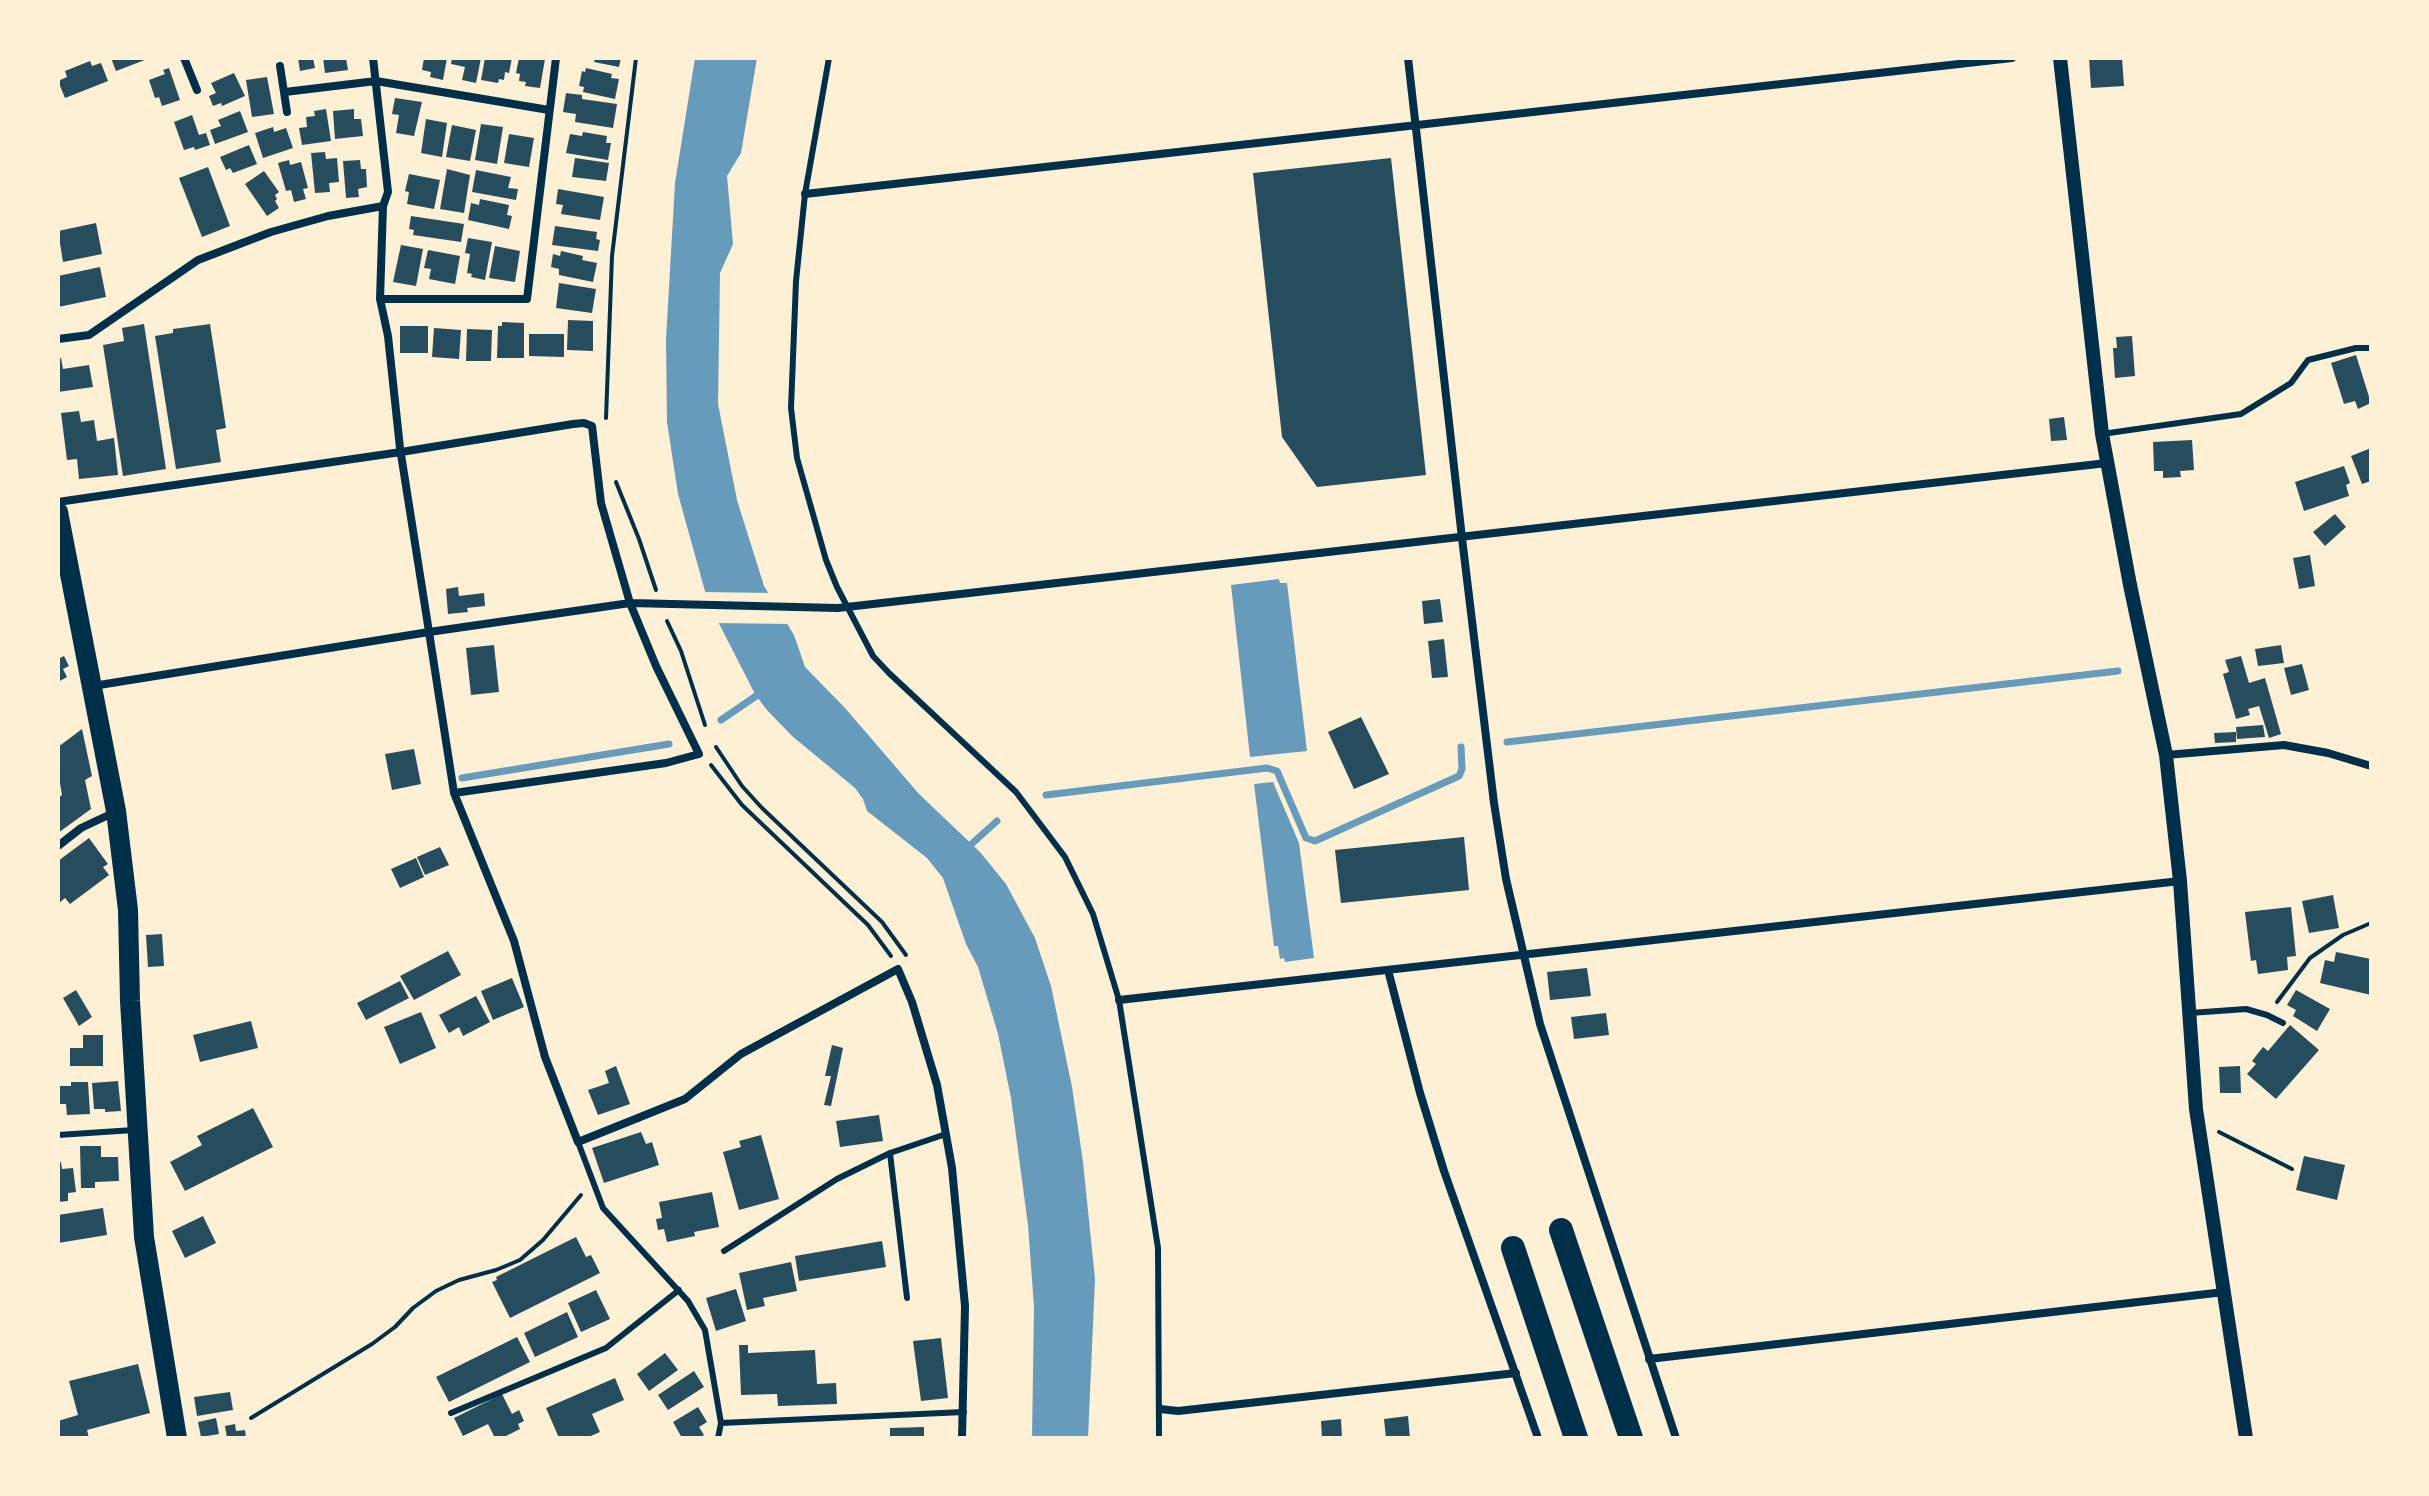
<!DOCTYPE html>
<style>
body{margin:0}
#map{position:relative;width:2429px;height:1496px;overflow:hidden;background:#fdf0d5;font-family:Lora,serif}
canvas{display:block}
.frame{position:absolute;inset:0;border:60px solid #fdf0d5;pointer-events:none}
</style>
<div id="map">
<canvas width="2429" height="1496"></canvas>
<div class="frame"></div>
</div>
<script>
const context = document.querySelector('canvas').getContext('2d');
context.lineJoin = 'round';
function paint(path, color) {
  context.fillStyle = color;
  context.fill(path, 'evenodd');
}
function toPath(rows) {
  const path = new Path2D();
  for (const r of rows) {
    path.moveTo(r[0], r[1]);
    for (let i = 2; i < r.length; i += 2) path.lineTo(r[i], r[i + 1]);
  }
  return path;
}
function stroke(path, color, width, dash) {
  context.strokeStyle = color;
  context.lineWidth = width;
  context.lineCap = dash ? 'butt' : 'round';
  context.setLineDash(dash || []);
  context.stroke(path);
}
paint(toPath([
 [695,58,757,58,741,153,727,176,733,244,720,273,718,404,737,500,764,586,794,635,805,667,845,708,919,794,980,852,1006,884,1035,938,1051,986,1072,1087,1083,1162,1095,1279,1088,1438,1032,1438,1034,1307,1028,1225,1011,1098,998,1034,978,967,966,944,943,878,927,858,867,811,863,799,855,788,792,736,766,709,755,694,708,602,678,494,667,422,666,339,675,183],
 [1279,579,1280,583,1287,583,1307,751,1250,757,1231,585],
 [1273,782,1299,843,1314,958,1285,962,1284,958,1280,959,1278,946,1274,946,1254,784]
]), '#669bbc');
paint(toPath([
 [701,592,773,593,792,624,714,623]
]), '#fdf0d5');
stroke(toPath([
 [721,720,762,692],
 [1507,742,2118,671],
 [462,778,669,744],
 [1046,795,1267,768,1277,771,1306,838,1315,841,1459,776,1462,769,1461,747],
 [966,849,997,821]
]), '#669bbc', 7);
paint(toPath([
 [111,58,150,58,116,71],
 [298,58,313,58,315,68,300,71],
 [323,58,346,58,348,70,325,73],
 [424,58,447,58,443,80,430,77,431,72,422,70],
 [452,58,481,58,476,83,462,80,465,67,451,64],
 [485,58,512,58,509,73,505,72,504,80,499,79,498,83,481,80],
 [519,58,545,59,540,88,525,86,526,82,519,81,520,74,516,73],
 [595,58,621,58,619,67,594,62],
 [2089,58,2122,58,2124,86,2091,88],
 [90,61,92,66,101,63,108,81,65,98,58,81,67,77,65,71],
 [169,68,180,100,162,106,159,97,155,98,149,80,165,74,163,70],
 [586,68,612,74,611,78,619,79,615,99,583,92,584,87,579,86,582,71,585,72],
 [234,73,245,96,222,106,221,103,213,106,209,96,216,93,211,83],
 [267,77,274,114,252,117,246,80],
 [566,93,582,95,582,99,617,104,613,128,575,122,576,114,563,112],
 [395,98,422,102,414,136,396,133,399,115,392,114],
 [326,109,331,141,302,145,299,128,307,127,306,117,315,116,314,111],
 [354,109,354,119,361,119,363,136,335,139,333,111],
 [240,111,248,132,215,144,210,130,221,126,218,120],
 [192,115,199,135,206,133,210,145,195,150,194,147,184,150,174,122],
 [426,119,447,123,442,157,421,153],
 [481,124,503,127,497,164,475,160],
 [452,125,476,130,470,161,446,157],
 [273,127,274,132,286,128,293,148,263,158,255,133],
 [583,132,607,136,606,143,611,143,608,160,566,153,570,134,582,136],
 [509,134,534,138,529,167,504,163],
 [249,145,257,164,233,173,230,168,226,170,220,157],
 [325,152,326,159,337,158,339,182,329,183,330,192,315,193,311,153],
 [575,158,609,163,606,181,572,177],
 [1391,158,1426,475,1317,487,1282,437,1253,173],
 [289,160,290,165,301,162,308,188,303,189,306,199,294,202,291,190,286,191,278,163],
 [360,160,361,169,366,169,367,187,358,189,359,197,346,198,343,161],
 [208,167,230,226,202,237,179,178],
 [447,169,470,175,464,213,440,209],
 [476,170,511,177,508,188,518,189,516,200,472,192],
 [264,171,279,192,275,195,277,199,275,201,279,208,267,216,245,184],
 [409,174,440,180,434,209,407,204,409,192,405,191],
 [558,189,604,197,600,220,561,214,563,205,556,204],
 [480,199,509,205,507,215,512,216,509,229,468,220,471,203,479,205],
 [411,216,464,224,461,242,413,235,414,230,409,229],
 [96,223,102,254,63,262,58,231],
 [555,226,597,232,596,239,600,240,598,251,552,245],
 [468,238,492,242,485,280,471,277,472,274,467,273,470,254,465,253],
 [401,245,423,249,416,286,393,282],
 [495,246,520,251,515,282,489,278],
 [428,250,460,256,455,284,429,279,431,269,424,268],
 [561,251,583,256,582,260,597,263,593,282,559,275,559,269,551,267,553,254,560,256],
 [100,267,106,297,58,307,58,276],
 [559,283,596,289,592,313,556,308],
 [568,320,593,321,593,351,567,350],
 [502,322,524,323,524,358,497,358,498,326,502,326],
 [144,324,166,469,123,476,103,345,124,341,122,328],
 [210,324,226,428,216,430,221,462,176,469,155,336,173,333,173,329],
 [400,326,428,326,428,353,400,353],
 [434,328,461,330,459,359,432,357],
 [467,329,492,330,491,361,466,361],
 [529,334,564,334,564,357,529,356],
 [2132,336,2135,376,2115,378,2113,348,2117,348,2116,337],
 [2356,355,2371,403,2358,409,2355,401,2344,404,2331,363],
 [61,358,63,369,89,365,93,387,58,392,58,359],
 [79,411,81,422,94,420,97,441,114,438,118,475,79,479,77,459,67,460,61,413],
 [2064,417,2067,440,2051,441,2049,419],
 [2192,440,2194,470,2180,471,2181,477,2163,478,2163,471,2154,471,2153,442],
 [2371,448,2371,481,2362,484,2351,456],
 [2344,466,2350,483,2346,485,2349,496,2304,511,2295,482],
 [2335,514,2346,527,2325,546,2313,532],
 [2310,555,2315,586,2299,589,2293,558],
 [458,587,459,596,484,593,485,606,467,608,468,612,448,614,446,589],
 [1440,599,1443,622,1424,624,1422,601],
 [1444,639,1448,677,1432,678,1428,641],
 [494,645,499,692,471,695,466,648],
 [2281,645,2284,663,2258,666,2255,649],
 [64,656,69,666,63,669,67,677,58,682,58,659],
 [2241,656,2249,683,2265,678,2281,734,2269,738,2259,706,2248,709,2250,715,2236,719,2223,674,2229,672,2225,660],
 [2302,664,2309,690,2291,695,2284,668],
 [1361,717,1389,774,1354,789,1328,732],
 [2263,725,2265,737,2237,739,2236,727],
 [82,729,92,776,85,780,91,809,58,833,58,798,62,795,58,772,58,747],
 [2236,732,2236,742,2215,743,2214,733],
 [414,749,421,784,392,790,385,754],
 [1464,837,1469,890,1341,903,1335,850],
 [89,838,108,864,103,867,109,875,70,904,65,898,58,904,58,861],
 [440,847,449,865,425,875,417,857],
 [416,858,424,877,400,888,391,869],
 [2333,895,2339,928,2309,933,2302,901],
 [2291,907,2296,956,2287,957,2288,970,2258,974,2256,960,2251,961,2245,912],
 [162,934,164,966,148,967,146,935],
 [448,951,461,975,414,1000,400,976],
 [2336,952,2371,959,2371,995,2320,983,2325,960,2334,962],
 [1587,968,1591,996,1550,1000,1547,972],
 [512,978,524,1007,493,1020,481,991],
 [400,981,409,998,366,1020,357,1003],
 [76,990,92,1017,79,1026,63,998],
 [2296,990,2330,1009,2317,1031,2293,1016,2296,1010,2287,1005],
 [476,996,490,1022,463,1036,459,1027,449,1033,439,1015],
 [421,1012,436,1048,400,1064,384,1027],
 [1606,1013,1609,1035,1574,1039,1571,1017],
 [251,1021,258,1048,200,1062,193,1035],
 [2290,1025,2319,1050,2276,1099,2247,1074,2256,1064,2252,1061,2263,1047,2268,1051],
 [83,1035,103,1035,103,1066,70,1066,70,1048,83,1048],
 [832,1045,843,1048,831,1106,824,1105,831,1076,825,1076],
 [616,1066,630,1104,598,1115,588,1090,609,1083,605,1071],
 [2240,1066,2241,1093,2220,1093,2219,1067],
 [118,1081,121,1111,105,1112,105,1109,94,1109,92,1083],
 [71,1082,88,1082,90,1114,67,1115,66,1104,58,1104,58,1086,71,1086],
 [253,1108,273,1147,185,1191,170,1162,202,1145,197,1136],
 [879,1115,883,1141,840,1147,836,1121],
 [641,1132,646,1144,652,1142,659,1165,604,1183,592,1148],
 [761,1135,779,1199,739,1210,723,1152,741,1147,739,1141],
 [80,1146,101,1146,101,1157,118,1157,119,1181,95,1182,95,1188,81,1188],
 [2304,1156,2345,1165,2337,1200,2296,1190],
 [61,1162,62,1169,73,1168,76,1192,68,1193,68,1201,58,1202,58,1163],
 [712,1192,719,1227,694,1232,695,1236,667,1242,664,1229,658,1230,656,1219,662,1218,659,1202],
 [103,1208,107,1235,58,1243,58,1215],
 [203,1216,216,1243,185,1258,172,1231],
 [576,1237,586,1257,591,1255,600,1273,510,1318,492,1282,497,1280,496,1277],
 [882,1241,886,1267,799,1281,795,1256],
 [791,1262,797,1291,763,1298,765,1306,747,1310,739,1273],
 [736,1289,746,1321,716,1331,706,1298],
 [596,1290,610,1319,581,1332,568,1303],
 [567,1312,578,1337,535,1357,524,1333],
 [517,1337,530,1362,449,1402,436,1377],
 [941,1338,948,1398,921,1401,913,1341],
 [739,1345,748,1345,748,1353,815,1350,817,1384,836,1383,837,1404,778,1406,777,1394,741,1395],
 [665,1353,678,1370,649,1391,637,1374],
 [138,1364,150,1413,87,1430,89,1438,58,1438,58,1421,78,1415,69,1381],
 [694,1371,704,1387,668,1410,658,1395],
 [615,1378,624,1400,592,1414,600,1432,586,1438,559,1438,546,1408],
 [230,1392,233,1410,197,1416,194,1397],
 [502,1394,512,1414,519,1410,524,1421,518,1424,520,1429,502,1438,495,1438,488,1424,463,1436,454,1418],
 [698,1407,707,1422,699,1427,704,1435,698,1438,682,1438,673,1422],
 [1408,1416,1410,1438,1386,1438,1384,1419],
 [216,1418,219,1434,201,1437,198,1422],
 [1341,1419,1342,1438,1322,1438,1321,1421],
 [235,1424,236,1431,245,1430,246,1438,227,1438,225,1426],
 [924,1427,924,1438,890,1438,890,1428]
]), '#264d5e');
stroke(toPath([
 [606,418,612,256,636,58],
 [616,482,639,539,656,590],
 [667,621,681,651,705,725],
 [716,747,742,786,762,808,882,922,906,955],
 [711,765,742,805,868,925,891,956],
 [2277,1002,2310,958,2343,935,2371,923],
 [2219,1132,2292,1169],
 [251,1418,372,1344,395,1327,413,1308,436,1291,459,1280,496,1270,520,1260,543,1240,581,1195]
]), '#003049', 4);
stroke(toPath([
 [829,58,805,194,796,281,791,408,797,458,826,560,837,587,873,656,889,673,1016,792,1065,857,1093,914,1119,1000,1158,1248,1159,1438],
 [2102,434,2241,414,2291,383,2308,360,2356,348,2371,348],
 [2190,1013,2246,1009,2267,1015,2283,1023],
 [58,1135,134,1130],
 [578,1142,603,1208,688,1301,705,1330,721,1423],
 [890,1153,907,1298],
 [724,1251,837,1179,890,1153,946,1134],
 [451,1413,606,1348,679,1290],
 [718,1438,721,1423,964,1412]
]), '#003049', 6);
stroke(toPath([
 [184,58,197,90],
 [1408,58,1462,538,1494,803,1506,879,1540,1024,1676,1438],
 [280,66,287,112],
 [285,92,376,81,549,110],
 [805,194,2012,58],
 [380,299,527,299,556,58],
 [58,339,89,335,198,260,271,232,328,216,383,206],
 [58,502,401,452,573,424,584,423,592,426,601,503,630,603,656,666,699,754,666,763,454,793],
 [93,686,429,632,400,448,388,336,380,299,383,206,388,192,373,58],
 [2166,755,2284,745,2328,753,2371,766],
 [58,846,81,828,115,812],
 [1388,970,1420,1093,1444,1171,1538,1438],
 [1119,1000,2180,881],
 [1649,1359,2224,1292],
 [1160,1409,1178,1411,1516,1373],
 [962,1438,965,1306,952,1168,937,1085,912,1002,898,969,741,1054,685,1099,578,1142,545,1057,514,941,454,793,429,632,630,603,838,608,2107,463]
]), '#003049', 8);
stroke(toPath([
 [2060,58,2102,434,2130,585,2166,755,2180,881,2196,1109,2246,1438]
]), '#003049', 14);
stroke(toPath([
 [58,512,116,811,128,910,130,1001,144,1237,177,1438]
]), '#003049', 20);
stroke(toPath([
 [1561,1230,1631,1438],
 [1513,1248,1576,1438]
]), '#003049', 24);
</script>
